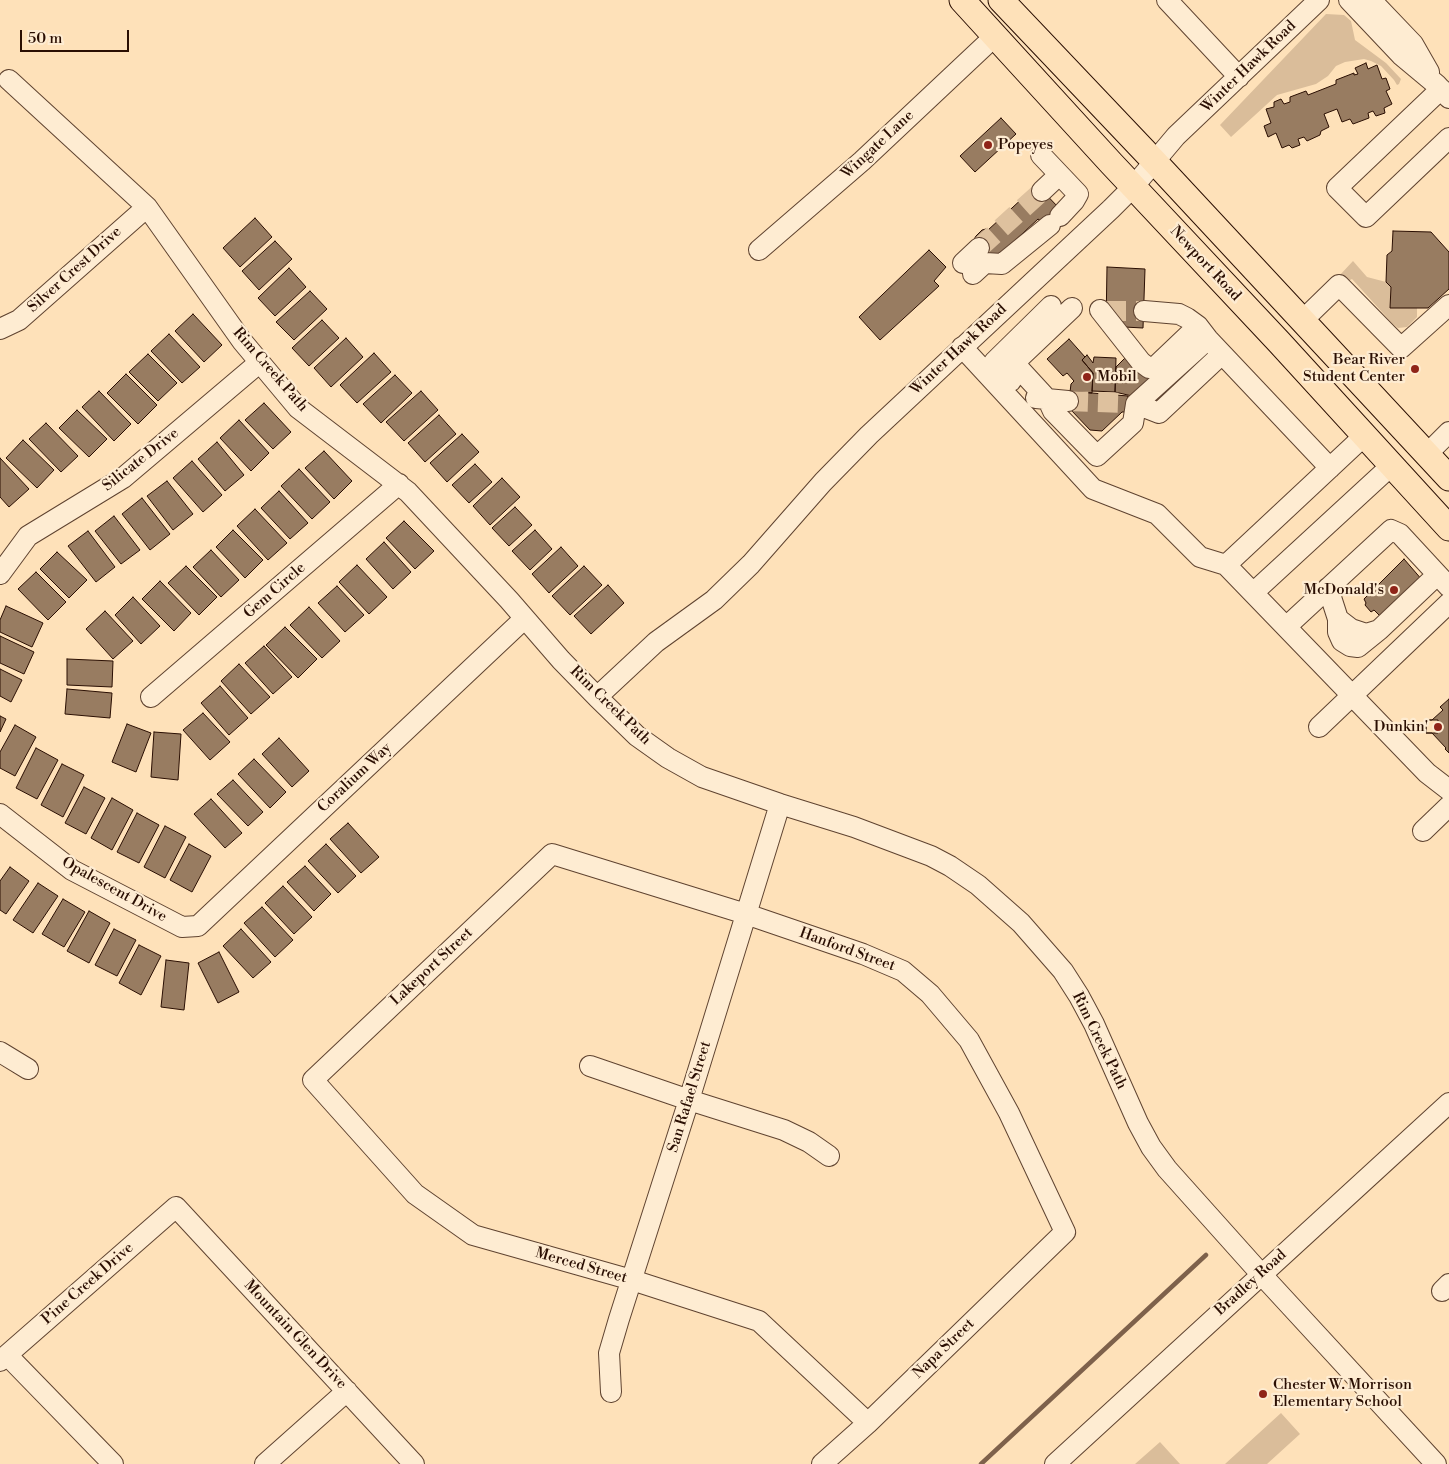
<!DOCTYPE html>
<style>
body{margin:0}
#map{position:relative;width:1449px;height:1464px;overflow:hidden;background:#fee1b9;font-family:"Libre Bodoni",serif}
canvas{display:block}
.scale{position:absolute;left:20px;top:30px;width:109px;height:22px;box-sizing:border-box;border:2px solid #2a0e02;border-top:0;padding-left:6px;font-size:15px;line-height:18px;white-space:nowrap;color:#2a0e02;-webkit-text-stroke:4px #feecd2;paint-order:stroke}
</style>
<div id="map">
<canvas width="1449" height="1464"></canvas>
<div class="scale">50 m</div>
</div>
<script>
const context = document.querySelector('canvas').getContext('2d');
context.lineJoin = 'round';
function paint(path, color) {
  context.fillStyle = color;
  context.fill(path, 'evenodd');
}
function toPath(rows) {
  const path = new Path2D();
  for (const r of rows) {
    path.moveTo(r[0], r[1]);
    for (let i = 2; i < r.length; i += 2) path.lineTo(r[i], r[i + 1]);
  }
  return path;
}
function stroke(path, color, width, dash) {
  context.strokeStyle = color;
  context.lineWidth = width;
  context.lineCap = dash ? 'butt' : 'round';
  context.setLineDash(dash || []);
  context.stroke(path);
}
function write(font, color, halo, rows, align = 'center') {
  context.font = font + ' "Libre Bodoni",serif';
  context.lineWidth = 4.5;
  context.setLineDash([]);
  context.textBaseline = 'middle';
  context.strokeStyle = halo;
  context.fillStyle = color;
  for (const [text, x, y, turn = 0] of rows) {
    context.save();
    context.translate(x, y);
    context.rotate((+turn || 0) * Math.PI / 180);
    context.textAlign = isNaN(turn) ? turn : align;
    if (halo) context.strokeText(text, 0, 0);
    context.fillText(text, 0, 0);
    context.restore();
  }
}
paint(toPath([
 [1326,14,1344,15,1351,21,1355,40,1386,63,1401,79,1399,84,1397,85,1394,80,1381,66,1371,61,1364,59,1345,62,1336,66,1328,76,1316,84,1277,95,1231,137,1220,125],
 [1353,261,1367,277,1386,282,1391,287,1390,308,1417,308,1417,317,1407,327,1398,328,1392,323,1352,279,1348,281,1339,276],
 [1281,1413,1300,1434,1267,1464,1225,1464],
 [1160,1442,1180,1464,1135,1464]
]), '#dabd9a');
stroke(toPath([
 [981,1464,1206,1255]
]), '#7e614b', 4.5);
const building = toPath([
 [1366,63,1368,69,1377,65,1382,79,1386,78,1390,89,1386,91,1392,104,1384,108,1385,113,1376,116,1373,111,1368,113,1369,118,1353,124,1350,119,1342,122,1337,109,1324,114,1329,127,1321,131,1320,135,1307,141,1304,137,1298,139,1300,145,1292,148,1289,145,1282,148,1276,133,1268,137,1264,126,1271,123,1266,109,1274,107,1274,102,1281,99,1284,104,1290,102,1290,97,1306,91,1308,95,1336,84,1336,80,1354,73,1354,75,1358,74,1355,68,1366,63],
 [1001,118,1016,134,975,172,960,156,1001,118],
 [1037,185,1059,208,1054,230,1038,219,992,262,973,241,976,236,982,230,986,229,988,230,1037,185],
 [255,218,272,237,240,267,223,248,255,218],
 [1393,231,1431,232,1449,252,1449,289,1428,308,1390,308,1391,287,1386,282,1387,255,1392,251,1393,231],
 [275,241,292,259,259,290,242,271,275,241],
 [929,250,946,267,934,281,939,286,880,340,859,317,929,250],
 [1107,267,1145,269,1143,328,1106,326,1107,267],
 [289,268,306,287,275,316,258,298,289,268],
 [310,291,327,309,294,340,276,322,310,291],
 [193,314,222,345,204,362,175,331,193,314],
 [322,320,339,338,309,366,292,348,322,320],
 [169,334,200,367,182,383,151,351,169,334],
 [346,338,363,357,331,387,314,368,346,338],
 [1069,339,1085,357,1082,360,1093,373,1092,393,1070,392,1071,384,1074,381,1067,373,1063,376,1047,359,1069,339],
 [374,353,391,372,357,403,340,385,374,353],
 [148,354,177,383,158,401,129,372,148,354],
 [1087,355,1093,363,1094,357,1116,358,1115,392,1092,391,1093,373,1082,360,1087,355],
 [1128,355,1150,378,1132,396,1115,392,1116,367,1128,355],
 [126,374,157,405,138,424,107,393,126,374],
 [395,375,412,393,381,423,363,404,395,375],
 [99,391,131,424,114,441,82,407,99,391],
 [421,391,438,410,404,441,386,422,421,391],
 [1068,391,1128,396,1127,412,1122,412,1102,431,1090,430,1071,410,1068,391],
 [264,403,291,432,273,449,245,420,264,403],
 [77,410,107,439,89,457,59,428,77,410],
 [439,415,456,434,425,462,408,443,439,415],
 [239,420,269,453,251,471,220,438,239,420],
 [46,423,78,456,61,472,29,439,46,423],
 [462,434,479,452,447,482,430,463,462,434],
 [23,440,54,470,37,488,6,458,23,440],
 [217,442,244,475,225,491,198,459,217,442],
 [324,451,352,481,334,499,305,468,324,451],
 [0,458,29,489,9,507,0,497,0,458],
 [192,461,222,495,203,512,173,478,192,461],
 [475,464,492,482,469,503,452,485,475,464],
 [299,469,330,502,312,519,281,486,299,469],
 [502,478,520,497,490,525,473,506,502,478],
 [167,481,193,514,173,530,147,496,167,481],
 [279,491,308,523,290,539,261,508,279,491],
 [142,498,170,534,150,550,122,514,142,498],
 [515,507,532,525,509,546,492,528,515,507],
 [255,509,287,543,268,560,237,526,255,509],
 [114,516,140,550,121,564,95,531,114,516],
 [404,521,434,551,415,569,386,538,404,521],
 [233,530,263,560,245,578,216,547,233,530],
 [535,530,552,549,530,570,512,551,535,530],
 [88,531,115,567,96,582,68,546,88,531],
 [384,542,411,572,393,589,366,559,384,542],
 [561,547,578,566,549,593,532,574,561,547],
 [211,550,239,580,221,597,193,567,211,550],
 [57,552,87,580,69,598,40,569,57,552],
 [1404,559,1423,581,1384,620,1374,610,1371,612,1365,605,1366,603,1364,599,1404,559],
 [357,565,387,597,369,614,339,582,357,565],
 [186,566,217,597,199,615,168,583,186,566],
 [584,566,602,585,570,615,552,596,584,566],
 [36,572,66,602,48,620,18,589,36,572],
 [160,581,191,613,174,631,142,599,160,581],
 [608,585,624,603,591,634,574,616,608,585],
 [337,586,364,615,345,632,318,603,337,586],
 [133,597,160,626,141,644,115,615,133,597],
 [6,606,43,623,32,647,0,632,0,620,6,606],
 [309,607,340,641,322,658,290,625,309,607],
 [105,611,133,641,113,659,86,629,105,611],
 [285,627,317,659,298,678,266,645,285,627],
 [0,636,34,652,24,674,0,663,0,636],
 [264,646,292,677,273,694,245,663,264,646],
 [67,659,113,661,112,687,67,685,67,659],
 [239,664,270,697,251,714,221,681,239,664],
 [0,669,22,680,11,702,0,696,0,669],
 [220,686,248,718,229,735,201,703,220,686],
 [67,689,112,693,110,718,65,714,67,689],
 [1449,699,1449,753,1445,749,1446,748,1432,733,1426,733,1426,720,1432,720,1443,710,1440,707,1449,699],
 [203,713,230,742,210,760,183,730,203,713],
 [0,716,6,719,0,732,0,716],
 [1426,720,1438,720,1438,733,1426,733,1426,720],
 [127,724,151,733,136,772,112,762,127,724],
 [15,725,36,737,15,776,0,768,0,752,15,725],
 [154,732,181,734,178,780,151,777,154,732],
 [279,738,309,771,292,787,262,754,279,738],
 [36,748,58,760,37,799,16,788,36,748],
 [254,759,286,792,270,808,238,774,254,759],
 [62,764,84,775,63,817,41,805,62,764],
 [233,780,263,812,248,826,217,794,233,780],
 [84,787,105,798,86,834,65,823,84,787],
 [112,798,133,810,112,850,91,838,112,798],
 [211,799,242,833,225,848,194,814,211,799],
 [137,813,159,825,139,863,117,852,137,813],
 [348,823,379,857,361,873,330,839,348,823],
 [165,826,186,837,165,878,144,867,165,826],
 [189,844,211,856,192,892,170,880,189,844],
 [326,844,356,876,338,893,308,861,326,844],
 [305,866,331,894,314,911,287,882,305,866],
 [10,867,29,881,6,914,0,910,0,881,10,867],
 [38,883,58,896,33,933,13,920,38,883],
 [283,886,312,917,294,934,265,903,283,886],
 [63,899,85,912,64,947,42,934,63,899],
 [262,907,293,940,275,957,244,923,262,907],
 [89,911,110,923,89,963,67,951,89,911],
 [114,929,136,940,117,976,95,965,114,929],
 [241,929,271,962,253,978,223,946,241,929],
 [139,945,161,956,141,995,119,983,139,945],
 [219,952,239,992,218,1003,198,963,219,952],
 [166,960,189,963,184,1010,161,1007,166,960]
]);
paint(building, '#987c61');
stroke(building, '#2a0e02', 1);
stroke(toPath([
 [979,248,1042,191],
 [1106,311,1144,311],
 [1068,401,1127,403]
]), '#dec19e', 20, [20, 10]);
const minor = toPath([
 [1167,0,1239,77],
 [1349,0,1401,55,1437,85,1449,98],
 [1371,0,1413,44,1429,72],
 [9,80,147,207,242,341,298,408,408,492,509,600,561,660,597,697,637,736,668,758,702,777,780,804,854,827,931,856,950,866,978,885,1021,923,1063,971,1079,996,1094,1024,1138,1123,1151,1147,1167,1169,1261,1274,1436,1464],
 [1441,89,1337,188,1366,217,1449,138],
 [1041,155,1078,194,1074,201,1060,216],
 [1042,191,1059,175],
 [759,250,862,161,995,36],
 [963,263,979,248],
 [973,274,985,263,1002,264,1050,225],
 [1072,308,1014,363,1048,400,1053,411,1097,456,1133,423,1136,404,1208,339],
 [1100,310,1141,362,1149,368,1156,366,1198,326],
 [1144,311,1179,314,1187,318,1198,326,1208,339,1330,468],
 [1302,321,1339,285,1401,348,1449,305],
 [0,329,19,320,147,207],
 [962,347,1093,489,1157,514,1200,557,1226,565,1427,773,1449,790],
 [1011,381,994,362,1051,306],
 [1036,398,1068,401],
 [1136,404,1159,413,1222,354],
 [1427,454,1449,432],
 [1226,565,1364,436],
 [0,574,28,536,123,478,260,362],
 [1328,588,1338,619,1351,629,1366,634,1379,630,1437,575],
 [1254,592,1392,465],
 [1338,619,1338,632,1342,641,1350,646,1358,647,1379,630],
 [1286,627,1391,530,1400,534,1449,587],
 [151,697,399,484],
 [597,697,656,642,714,600,751,564,823,482,869,435,1111,209,1133,187,1176,136,1319,0],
 [1319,727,1449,603],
 [0,814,72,870,182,927,198,926,524,619],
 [1423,831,1449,806],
 [0,1052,28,1069],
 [590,1066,689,1100,784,1130,809,1142,829,1156],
 [1442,1291,1449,1284],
 [7,1355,113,1464],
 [0,1361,176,1207,414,1464],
 [611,1392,609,1353,619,1319,689,1100,780,804],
 [265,1464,347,1391],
 [822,1464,868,1423,1065,1232,1009,1113,969,1040,930,994,903,971,863,954,746,914,552,854,313,1080,415,1194,473,1235,632,1280,759,1321,868,1423],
 [1055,1464,1449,1103]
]);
const major = toPath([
 [962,0,1111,163,1279,342,1449,528],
 [1001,0,1154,161,1449,478]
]);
stroke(minor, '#5f4330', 22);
stroke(major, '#2a0e02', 27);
stroke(minor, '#feecd2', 20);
stroke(major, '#fee1b9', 25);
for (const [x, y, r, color] of [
 [988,145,5,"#8f2418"],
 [1415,369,5,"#8f2418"],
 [1087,377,5,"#8f2418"],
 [1394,590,5,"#8f2418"],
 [1438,727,5,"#8f2418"],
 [1263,1394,5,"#8f2418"]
]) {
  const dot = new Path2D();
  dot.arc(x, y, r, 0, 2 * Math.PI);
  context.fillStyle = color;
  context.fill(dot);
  stroke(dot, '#feecd2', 2);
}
write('15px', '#2a0e02', '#feecd2', [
 ["Winter Hawk Road",1249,67,-44],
 ["Wingate Lane",878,145,-43],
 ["Newport Road",1205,264,47],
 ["Silver Crest Drive",75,270,-42],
 ["Winter Hawk Road",959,350,-43],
 ["Rim Creek Path",270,370,49],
 ["Silicate Drive",141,460,-38],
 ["Gem Circle",275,591,-41],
 ["Rim Creek Path",610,706,44],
 ["Coralium Way",355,778,-43],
 ["Opalescent Drive",114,890,29],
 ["Hanford Street",847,950,20],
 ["Lakeport Street",432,967,-43],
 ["Rim Creek Path",1099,1041,64],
 ["San Rafael Street",690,1097,-73],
 ["Merced Street",581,1266,16],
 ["Bradley Road",1251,1283,-42],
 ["Pine Creek Drive",88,1284,-41],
 ["Mountain Glen Drive",295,1335,47],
 ["Napa Street",944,1349,-44]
]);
write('15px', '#2a0e02', '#feecd2', [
 ["Popeyes",998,145],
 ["Bear River",1405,360,"right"],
 ["Student Center",1405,377,"right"],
 ["Mobil",1097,377],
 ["McDonald's",1384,590,"right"],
 ["Dunkin'",1428,727,"right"],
 ["Chester W. Morrison",1273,1385],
 ["Elementary School",1273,1402]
], 'left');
</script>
